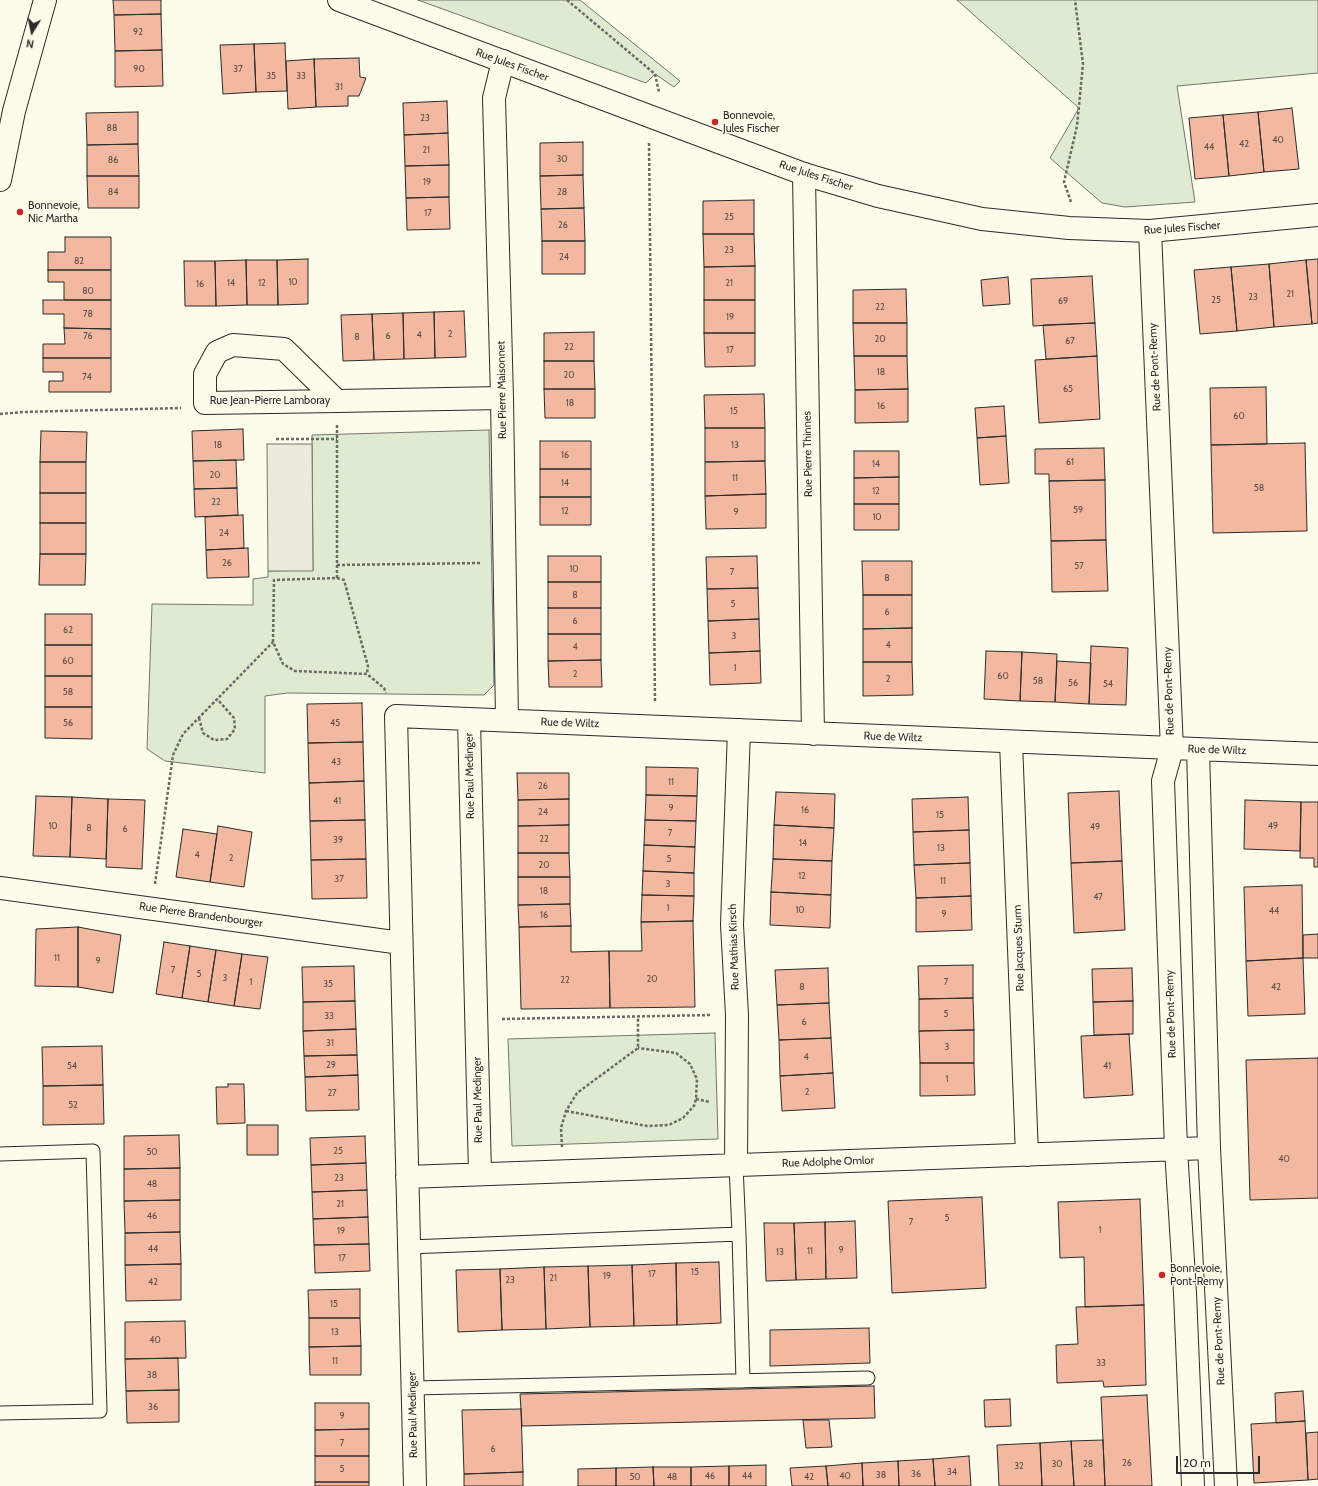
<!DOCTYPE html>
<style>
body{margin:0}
#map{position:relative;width:1318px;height:1486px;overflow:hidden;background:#fdfbea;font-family:Cabin,sans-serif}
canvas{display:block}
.north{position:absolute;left:12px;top:12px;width:40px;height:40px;-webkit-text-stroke:3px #fdfbea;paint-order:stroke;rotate:190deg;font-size:11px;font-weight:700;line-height:16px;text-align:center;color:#2b2b2b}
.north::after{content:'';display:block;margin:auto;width:14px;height:18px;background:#2b2b2b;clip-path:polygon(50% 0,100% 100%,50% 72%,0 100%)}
.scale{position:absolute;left:1176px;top:1456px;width:84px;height:18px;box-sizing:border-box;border:2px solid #2b2b2b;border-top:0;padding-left:5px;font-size:12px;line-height:14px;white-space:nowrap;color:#2b2b2b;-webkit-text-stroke:3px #fdfbea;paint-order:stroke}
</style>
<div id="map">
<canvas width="1318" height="1486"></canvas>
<div class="north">N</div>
<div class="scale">20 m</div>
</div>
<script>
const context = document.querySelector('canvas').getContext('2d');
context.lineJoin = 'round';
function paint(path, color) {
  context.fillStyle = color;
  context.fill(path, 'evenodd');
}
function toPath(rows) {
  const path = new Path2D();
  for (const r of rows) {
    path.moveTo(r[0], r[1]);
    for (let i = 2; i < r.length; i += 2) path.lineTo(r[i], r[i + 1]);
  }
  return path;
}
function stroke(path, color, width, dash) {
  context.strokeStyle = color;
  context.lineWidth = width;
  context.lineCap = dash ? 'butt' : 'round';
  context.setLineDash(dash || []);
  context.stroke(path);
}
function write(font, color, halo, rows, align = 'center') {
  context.font = font + ' Cabin,sans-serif';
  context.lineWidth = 3;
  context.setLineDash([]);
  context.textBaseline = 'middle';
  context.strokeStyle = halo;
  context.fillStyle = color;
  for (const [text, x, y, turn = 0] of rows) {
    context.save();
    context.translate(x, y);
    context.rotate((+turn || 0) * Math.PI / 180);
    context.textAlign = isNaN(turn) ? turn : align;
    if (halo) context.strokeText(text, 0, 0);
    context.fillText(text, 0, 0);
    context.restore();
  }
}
const green = toPath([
 [418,0,580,0,680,81,674,87,655,74,646,83,418,0],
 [957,0,1318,0,1318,73,1177,86,1195,202,1125,207,1102,203,1050,158,1079,108,957,0],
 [489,430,494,685,484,695,287,693,265,696,265,773,165,761,147,749,152,604,253,605,253,579,268,577,268,571,313,570,312,435,489,430],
 [715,1033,718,1139,512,1146,508,1039,715,1033]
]);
paint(green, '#deebd1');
stroke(green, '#74746e', 1);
const parking = toPath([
 [267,444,312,444,313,571,268,571,267,444]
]);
paint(parking, '#eceadb');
stroke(parking, '#74746e', 1);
const building = toPath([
 [113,0,161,0,161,14,114,15,113,0],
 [161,14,162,50,115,51,114,15,161,14],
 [285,43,287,91,256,92,254,44,285,43],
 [254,44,256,92,223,94,220,45,254,44],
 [162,50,163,86,115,87,115,51,162,50],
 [359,58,360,77,366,78,359,96,348,96,348,106,316,107,314,59,359,58],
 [314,59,316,107,288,109,286,61,314,59],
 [447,101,448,133,404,135,403,103,447,101],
 [1292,108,1299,169,1264,172,1258,112,1292,108],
 [138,112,138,144,87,145,86,113,138,112],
 [1258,112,1264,172,1229,176,1223,115,1258,112],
 [1223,115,1229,176,1195,179,1189,118,1223,115],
 [448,133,449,165,405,166,404,135,448,133],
 [583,142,583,175,540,176,540,143,583,142],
 [138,144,139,176,87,176,87,145,138,144],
 [449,165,449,197,406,198,405,166,449,165],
 [583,175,584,208,541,209,540,176,583,175],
 [87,176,139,176,139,208,88,208,87,176],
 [449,197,450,229,407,230,406,198,449,197],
 [754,200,754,234,703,234,703,201,754,200],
 [584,208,585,241,542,241,541,209,584,208],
 [703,234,754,234,755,266,704,267,703,234],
 [65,237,111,237,111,270,48,270,48,252,65,252,65,237],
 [542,241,585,241,585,274,542,274,542,241],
 [308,259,308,304,278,305,277,260,308,259],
 [1318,259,1318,323,1312,324,1306,260,1318,259],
 [246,260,277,260,278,305,247,305,246,260],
 [246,260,247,305,216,306,215,261,246,260],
 [1306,260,1312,324,1274,327,1269,264,1306,260],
 [184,261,215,261,216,306,185,306,184,261],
 [1269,264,1274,327,1237,331,1231,267,1269,264],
 [755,266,755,300,704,300,704,267,755,266],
 [1231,267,1237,331,1200,334,1194,270,1231,267],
 [48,270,111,270,111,300,64,300,64,282,48,282,48,270],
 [1092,276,1095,323,1033,326,1031,279,1092,276],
 [1008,277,1010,304,983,306,981,280,1008,277],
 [906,289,907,323,853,323,853,290,906,289],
 [43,300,111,300,111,329,64,328,64,314,43,314,43,300],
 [704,300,755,300,755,333,704,333,704,300],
 [464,311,466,357,435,358,434,312,464,311],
 [434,312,435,358,404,359,403,313,434,312],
 [403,313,404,359,374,360,372,314,403,313],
 [372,314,374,360,343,361,341,315,372,314],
 [853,323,907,323,907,356,854,356,853,323],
 [1095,323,1097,356,1046,359,1043,325,1095,323],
 [64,328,111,329,111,358,43,358,43,344,65,344,64,328],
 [594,332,594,361,544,361,544,333,594,332],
 [704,333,755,333,755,366,705,367,704,333],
 [854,356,907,356,908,389,855,390,854,356],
 [1097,356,1100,419,1039,423,1035,360,1097,356],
 [43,358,111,358,111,392,49,392,49,381,63,381,63,372,43,372,43,358],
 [544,361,594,361,595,389,544,389,544,361],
 [1266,387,1267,444,1211,445,1210,388,1266,387],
 [544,389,595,389,595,418,545,418,544,389],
 [908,389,908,422,855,423,855,390,908,389],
 [764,394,765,428,705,428,704,395,764,394],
 [1004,406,1006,436,977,438,975,408,1004,406],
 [705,428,765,428,765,461,705,462,705,428],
 [243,429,244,460,193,461,192,431,243,429],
 [41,431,87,432,86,462,40,462,41,431],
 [1006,436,1009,483,980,485,977,438,1006,436],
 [540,441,591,441,591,469,540,469,540,441],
 [1305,443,1307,531,1213,533,1211,445,1305,443],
 [1104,448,1105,480,1049,481,1049,474,1035,474,1035,449,1104,448],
 [854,451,899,451,899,477,854,478,854,451],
 [236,460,237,488,194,489,193,461,236,460],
 [765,461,766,494,705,496,705,462,765,461],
 [40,462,86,462,86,493,40,493,40,462],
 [540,469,591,469,591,497,540,497,540,469],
 [899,477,899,504,854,504,854,478,899,477],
 [1105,480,1106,540,1051,541,1049,481,1105,480],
 [237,488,238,515,195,517,194,489,237,488],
 [40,493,86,493,86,523,40,523,40,493],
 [766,494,766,528,706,529,705,496,766,494],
 [540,497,591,497,591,525,540,525,540,497],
 [854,504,899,504,899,530,854,530,854,504],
 [243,515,244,548,206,550,205,517,243,515],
 [40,523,86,523,86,554,40,554,40,523],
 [1106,540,1108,591,1052,592,1051,541,1106,540],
 [248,548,249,577,207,578,206,550,248,548],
 [40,554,86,554,85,585,39,585,40,554],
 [548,556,601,556,601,582,548,582,548,556],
 [757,556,758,588,707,589,706,557,757,556],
 [862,561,912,561,912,595,863,595,862,561],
 [548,582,601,582,601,608,548,608,548,582],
 [758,588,759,619,708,621,707,589,758,588],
 [863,595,912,595,912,628,863,629,863,595],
 [548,608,601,608,601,634,548,634,548,608],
 [45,614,92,614,92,645,45,645,45,614],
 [759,619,760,651,709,653,708,621,759,619],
 [912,628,912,662,863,662,863,629,912,628],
 [548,634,601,634,601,660,548,661,548,634],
 [45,645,92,645,92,676,45,676,45,645],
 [1091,646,1128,648,1126,705,1089,704,1091,646],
 [760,651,761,683,710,685,709,653,760,651],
 [986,651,1022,652,1020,701,984,699,986,651],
 [1022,652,1057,654,1055,702,1020,701,1022,652],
 [601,660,602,687,549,687,548,661,601,660],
 [1057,661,1091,663,1089,704,1055,702,1057,661],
 [863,662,912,662,913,695,863,696,863,662],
 [45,676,92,676,92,707,45,707,45,676],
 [362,703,363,742,308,743,307,704,362,703],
 [45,707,92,707,92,739,45,738,45,707],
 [363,742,364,781,309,783,308,743,363,742],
 [646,767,698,768,697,796,646,795,646,767],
 [517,773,569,773,569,799,518,800,517,773],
 [364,781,365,820,310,821,309,783,364,781],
 [1119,791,1122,861,1071,863,1068,793,1119,791],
 [776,792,835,794,834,828,774,825,776,792],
 [646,795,697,796,696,821,645,820,646,795],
 [36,796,72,797,70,857,33,856,36,796],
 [72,797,108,799,106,859,70,857,72,797],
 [968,797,969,830,913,832,912,799,968,797],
 [108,799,145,800,142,869,106,867,108,799],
 [569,799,569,825,518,826,518,800,569,799],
 [1245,800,1301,802,1300,851,1244,849,1245,800],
 [1301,802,1318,802,1318,867,1314,867,1314,858,1300,858,1301,802],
 [365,820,366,859,311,860,310,821,365,820],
 [645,820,696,821,695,847,644,845,645,820],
 [569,825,569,853,518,853,518,826,569,825],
 [774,825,834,828,832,861,773,859,774,825],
 [218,826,252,832,244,887,210,882,218,826],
 [183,829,217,834,210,882,176,877,183,829],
 [969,830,970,863,914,865,913,832,969,830],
 [644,845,695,847,694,873,643,871,644,845],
 [518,853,569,853,570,877,518,877,518,853],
 [366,859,367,898,312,899,311,860,366,859],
 [773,859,832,861,831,895,771,892,773,859],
 [1122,861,1125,930,1074,933,1071,863,1122,861],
 [970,863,971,896,916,898,914,865,970,863],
 [643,871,694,873,694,896,642,895,643,871],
 [518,877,570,877,570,904,518,905,518,877],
 [1302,885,1303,958,1246,961,1244,887,1302,885],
 [771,892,831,895,830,928,770,925,771,892],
 [642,895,694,896,693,921,641,922,642,895],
 [971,896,972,930,916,932,916,898,971,896],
 [570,904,571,926,519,927,518,905,570,904],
 [693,921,695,1007,610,1008,609,951,642,951,641,922,693,921],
 [571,926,571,952,609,951,610,1008,521,1009,519,927,571,926],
 [78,927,121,935,113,993,78,987,78,927],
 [78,927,78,987,35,986,36,929,78,927],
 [1318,934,1318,958,1303,958,1303,935,1318,934],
 [164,942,190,946,182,998,156,994,164,942],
 [190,946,216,950,208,1002,182,998,190,946],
 [216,950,242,954,234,1006,208,1002,216,950],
 [242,954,268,957,260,1009,234,1006,242,954],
 [1303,958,1305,1014,1248,1016,1246,961,1303,958],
 [973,965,973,998,919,999,918,966,973,965],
 [354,966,355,1001,303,1002,302,967,354,966],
 [828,968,829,1003,777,1005,775,970,828,968],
 [1132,968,1133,1001,1093,1002,1092,969,1132,968],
 [973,998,974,1030,919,1031,919,999,973,998],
 [355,1001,356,1029,303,1031,303,1002,355,1001],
 [1133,1001,1133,1034,1094,1035,1093,1002,1133,1001],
 [829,1003,831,1038,779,1040,777,1005,829,1003],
 [356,1029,357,1055,304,1056,303,1031,356,1029],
 [974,1030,974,1063,920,1063,919,1031,974,1030],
 [1129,1034,1133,1095,1084,1098,1081,1036,1129,1034],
 [831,1038,833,1073,780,1076,779,1040,831,1038],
 [102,1046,103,1085,43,1086,42,1047,102,1046],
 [357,1055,358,1075,305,1077,304,1056,357,1055],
 [1318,1058,1318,1198,1250,1200,1246,1060,1318,1058],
 [920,1063,974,1063,975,1095,920,1096,920,1063],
 [833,1073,835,1108,782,1111,780,1076,833,1073],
 [358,1075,359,1110,306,1111,305,1077,358,1075],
 [228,1084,244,1084,245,1123,217,1124,216,1087,228,1087,228,1084],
 [103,1085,104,1124,43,1125,43,1086,103,1085],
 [247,1125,278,1125,278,1155,247,1155,247,1125],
 [179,1135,180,1168,124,1169,124,1136,179,1135],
 [365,1136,366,1163,311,1165,310,1138,365,1136],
 [366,1163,367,1190,312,1192,311,1165,366,1163],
 [180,1168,180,1200,124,1201,124,1169,180,1168],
 [367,1190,368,1217,313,1219,312,1192,367,1190],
 [982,1197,986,1288,892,1293,888,1201,982,1197],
 [1140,1199,1144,1305,1085,1307,1084,1257,1060,1258,1058,1202,1140,1199],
 [180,1200,180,1232,125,1233,124,1201,180,1200],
 [368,1217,369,1244,314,1245,313,1219,368,1217],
 [855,1221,857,1278,826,1279,825,1222,855,1221],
 [825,1222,826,1279,796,1280,794,1223,825,1222],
 [764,1223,794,1223,796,1280,766,1281,764,1223],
 [180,1232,181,1264,125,1265,125,1233,180,1232],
 [369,1244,370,1271,315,1273,314,1245,369,1244],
 [719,1262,721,1323,677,1325,676,1263,719,1262],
 [676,1263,677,1325,634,1326,632,1265,676,1263],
 [181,1264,181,1300,126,1301,125,1265,181,1264],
 [632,1265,634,1326,590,1327,588,1266,632,1265],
 [588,1266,590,1327,546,1329,544,1267,588,1266],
 [544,1267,546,1329,502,1330,500,1269,544,1267],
 [500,1269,502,1330,458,1332,456,1270,500,1269],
 [360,1289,360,1318,309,1318,308,1290,360,1289],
 [1144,1305,1146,1385,1104,1387,1103,1381,1057,1383,1056,1345,1078,1344,1076,1307,1144,1305],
 [309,1318,360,1318,361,1346,309,1347,309,1318],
 [185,1321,186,1358,125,1359,125,1322,185,1321],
 [869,1328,870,1363,770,1366,770,1330,869,1328],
 [361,1346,361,1375,310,1375,309,1347,361,1346],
 [178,1358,179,1390,126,1391,125,1359,178,1358],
 [874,1386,875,1418,522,1426,520,1394,874,1386],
 [179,1390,179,1422,127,1423,126,1391,179,1390],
 [1303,1391,1305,1421,1276,1423,1275,1393,1303,1391],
 [1147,1395,1152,1486,1105,1486,1101,1397,1147,1395],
 [1010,1399,1011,1426,985,1427,984,1400,1010,1399],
 [315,1403,369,1403,369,1429,315,1430,315,1403],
 [521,1409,523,1472,464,1474,462,1410,521,1409],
 [803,1420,829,1420,832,1447,806,1448,803,1420],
 [1305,1421,1308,1480,1254,1483,1251,1424,1305,1421],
 [369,1429,369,1456,315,1456,315,1430,369,1429],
 [1318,1432,1318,1479,1308,1480,1306,1433,1318,1432],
 [1103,1440,1105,1486,1074,1486,1071,1441,1103,1440],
 [1071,1441,1074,1486,1042,1486,1040,1443,1071,1441],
 [1040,1443,1042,1486,999,1486,997,1445,1040,1443],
 [315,1456,369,1456,369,1482,315,1482,315,1456],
 [969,1456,971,1486,935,1486,933,1459,969,1456],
 [933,1459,935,1486,899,1486,898,1461,933,1459],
 [898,1461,899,1486,863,1486,862,1463,898,1461],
 [862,1463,863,1486,828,1486,826,1466,862,1463],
 [766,1465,766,1486,729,1486,729,1466,766,1465],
 [729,1466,729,1486,691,1486,691,1467,729,1466],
 [826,1466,828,1486,792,1486,790,1468,826,1466],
 [653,1467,654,1486,616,1486,616,1468,653,1467],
 [653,1467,691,1467,691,1486,654,1486,653,1467],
 [616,1468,616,1486,578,1486,578,1469,616,1468],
 [523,1472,523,1486,464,1486,464,1474,523,1472],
 [315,1482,369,1482,369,1486,315,1486,315,1482]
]);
paint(building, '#f2b8a0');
stroke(building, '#2b2b2b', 1);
const service = toPath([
 [0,1154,93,1151,100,1411,0,1413],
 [739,1234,743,1381],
 [409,1247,739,1234,736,1165],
 [413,1388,868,1378]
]);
const minor = toPath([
 [503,61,494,98,502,398,507,720],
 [804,174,813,734],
 [1150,231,1172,749,1163,781,1176,1149,1185,1293,1193,1486],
 [337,401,284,349,233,345,217,352,205,374,205,403,337,401,502,398],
 [469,719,480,1174],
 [1011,742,1027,1155],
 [1198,749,1209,1148,1226,1486],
 [0,888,401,943],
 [736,1165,737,1015,732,925,739,730],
 [407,1177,1209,1148],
 [415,1486,396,716,1318,754]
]);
const tertiary = toPath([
 [339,0,804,174,878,196,982,219,1069,228,1150,231,1318,215],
 [0,180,14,111,45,0]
]);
stroke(service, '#2b2b2b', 15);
stroke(minor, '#2b2b2b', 24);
stroke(tertiary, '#2b2b2b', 24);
stroke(toPath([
 [567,0,655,74,659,92],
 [649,143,655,702],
 [1071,202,1064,182,1077,126,1083,64,1075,0],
 [0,414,23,412,181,408],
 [337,425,337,578,274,580,273,642,283,664,295,671,367,674,384,688,386,693],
 [276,439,337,439],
 [337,565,480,563],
 [337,578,344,580,368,666,367,674],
 [199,718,203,733,214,740,227,739,235,729,234,718,217,699],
 [155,884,173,755,183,734,273,642],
 [502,1019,712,1015],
 [696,1099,710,1102],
 [566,1111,647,1126,669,1125,683,1118,694,1106,696,1099,697,1079,690,1064,676,1053,638,1048],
 [562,1147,561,1128,566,1111,577,1093,638,1048,638,1017]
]), '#6a6964', 2.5, [3, 2]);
stroke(service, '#fdfbea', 13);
stroke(minor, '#fdfbea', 22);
stroke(tertiary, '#fdfbea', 22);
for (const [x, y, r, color] of [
 [715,122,4,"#c62828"],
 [20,212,4,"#c62828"],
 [1162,1275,4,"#c62828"]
]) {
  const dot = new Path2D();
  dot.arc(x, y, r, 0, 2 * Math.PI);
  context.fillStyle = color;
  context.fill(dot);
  stroke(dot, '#fdfbea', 1.5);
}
write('9px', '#5d4e48', null, [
 ["92",138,32],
 ["90",139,69],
 ["37",238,69],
 ["35",271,76],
 ["33",301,76],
 ["31",339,87],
 ["23",425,118],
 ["88",112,128],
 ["40",1278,140],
 ["42",1244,144],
 ["44",1209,147],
 ["21",426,150],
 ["30",562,159],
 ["86",113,160],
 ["19",427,182],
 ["84",113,192],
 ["28",562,192],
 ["17",428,213],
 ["25",729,217],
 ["26",563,225],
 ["23",729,250],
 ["24",564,257],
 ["82",79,261],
 ["10",293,282],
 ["14",231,283],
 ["12",262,283],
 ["21",729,283],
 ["16",200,284],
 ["80",88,291],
 ["21",1290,294],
 ["23",1253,297],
 ["25",1216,300],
 ["69",1063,301],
 ["22",880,307],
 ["78",88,314],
 ["19",730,317],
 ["2",450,334],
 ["4",419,335],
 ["76",88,336],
 ["6",388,336],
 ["8",357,337],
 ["20",880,339],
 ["67",1070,341],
 ["22",569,347],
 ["17",730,350],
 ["18",881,372],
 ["20",569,375],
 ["74",87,377],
 ["65",1068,389],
 ["18",570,403],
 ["16",881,406],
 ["15",734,411],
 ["60",1239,416],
 ["18",218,445],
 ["13",735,445],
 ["16",565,455],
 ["61",1070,462],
 ["14",876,464],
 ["20",215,475],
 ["11",735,478],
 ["14",565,483],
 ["58",1259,488],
 ["12",876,491],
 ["22",216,502],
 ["59",1078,510],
 ["12",565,511],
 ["9",736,512],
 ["10",877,517],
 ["24",224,533],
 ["26",227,563],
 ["57",1079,566],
 ["10",574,569],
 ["7",732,572],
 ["8",887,578],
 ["8",575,595],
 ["5",733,604],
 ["6",887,612],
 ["6",575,621],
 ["62",68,630],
 ["3",734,636],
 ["4",888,645],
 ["4",575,647],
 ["60",68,661],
 ["1",735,668],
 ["2",575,674],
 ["60",1003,676],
 ["2",888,679],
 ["58",1038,681],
 ["56",1073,683],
 ["54",1108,684],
 ["58",68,692],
 ["56",68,723],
 ["45",335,723],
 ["43",336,762],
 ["11",671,782],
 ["26",543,786],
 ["41",337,801],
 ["9",671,808],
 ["16",805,810],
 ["24",543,812],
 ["15",940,815],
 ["10",53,826],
 ["49",1273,826],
 ["49",1095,827],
 ["8",89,828],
 ["6",125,829],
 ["7",670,833],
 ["22",544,839],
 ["39",338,840],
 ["14",803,843],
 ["13",941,848],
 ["4",197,855],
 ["2",231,858],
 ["5",669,859],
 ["20",544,865],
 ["12",802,876],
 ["37",339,879],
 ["11",943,881],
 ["3",668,884],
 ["18",544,891],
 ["47",1098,897],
 ["1",668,908],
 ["10",800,910],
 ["44",1274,911],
 ["9",944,914],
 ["16",544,915],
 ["11",57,958],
 ["9",98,961],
 ["7",173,970],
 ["5",199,974],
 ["3",225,978],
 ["20",652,979],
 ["22",565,980],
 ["1",251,982],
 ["7",946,982],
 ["35",328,984],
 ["8",802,987],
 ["42",1276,987],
 ["5",946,1014],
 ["33",329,1016],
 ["6",804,1022],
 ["31",330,1043],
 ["3",947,1047],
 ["4",806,1057],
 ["29",331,1065],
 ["54",72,1066],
 ["41",1107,1066],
 ["1",947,1079],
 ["2",807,1092],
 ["27",332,1093],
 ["52",73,1105],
 ["25",338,1151],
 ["50",152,1152],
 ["40",1284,1159],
 ["23",339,1178],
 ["48",152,1184],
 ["21",340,1204],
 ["46",152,1216],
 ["5",947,1218],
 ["7",911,1222],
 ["1",1100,1230],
 ["19",341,1231],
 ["44",153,1249],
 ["9",841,1250],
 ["11",810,1251],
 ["13",780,1252],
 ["17",342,1258],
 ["15",695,1272],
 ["17",652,1274],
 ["19",607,1276],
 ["21",553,1278],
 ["23",510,1280],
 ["42",153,1282],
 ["15",334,1304],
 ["13",335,1332],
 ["40",155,1340],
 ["11",335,1361],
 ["33",1101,1363],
 ["38",152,1375],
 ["36",153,1407],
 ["9",342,1416],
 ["7",342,1443],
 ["6",493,1449],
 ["26",1127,1463],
 ["30",1057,1464],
 ["28",1088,1464],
 ["32",1019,1466],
 ["5",342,1469],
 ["34",952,1472],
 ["36",916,1474],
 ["38",881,1475],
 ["46",710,1476],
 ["44",747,1476],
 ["40",845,1476],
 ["50",635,1477],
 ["48",672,1477],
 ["42",809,1477]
]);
write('11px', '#2b2b2b', '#fdfbea', [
 ["Rue Jules Fischer",512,65,20],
 ["Rue Jules Fischer",816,176,18],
 ["Rue Jules Fischer",1182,228,-4],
 ["Rue de Pont-Remy",1155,367,-93],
 ["Rue Pierre Maisonnet",502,390,-91],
 ["Rue Jean-Pierre Lamboray",270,401],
 ["Rue Pierre Thinnes",808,454,-91],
 ["Rue de Pont-Remy",1169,691,-92],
 ["Rue de Wiltz",570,723,2],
 ["Rue de Wiltz",893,737,2],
 ["Rue de Wiltz",1217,750,2],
 ["Rue Paul Medinger",470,776,-91],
 ["Rue Pierre Brandenbourger",201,915,8],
 ["Rue Mathias Kirsch",734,947,-92],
 ["Rue Jacques Sturm",1019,948,-92],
 ["Rue de Pont-Remy",1171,1014,-92],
 ["Rue Paul Medinger",478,1100,-91],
 ["Rue Adolphe Omlor",828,1162,-2],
 ["Rue de Pont-Remy",1219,1341,-93],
 ["Rue Paul Medinger",413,1415,-91]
]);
write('11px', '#2b2b2b', '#fdfbea', [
 ["Bonnevoie,",723,116],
 ["Jules Fischer",723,129],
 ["Bonnevoie,",28,206],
 ["Nic Martha",28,219],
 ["Bonnevoie,",1170,1269],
 ["Pont-Remy",1170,1282]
], 'left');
</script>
